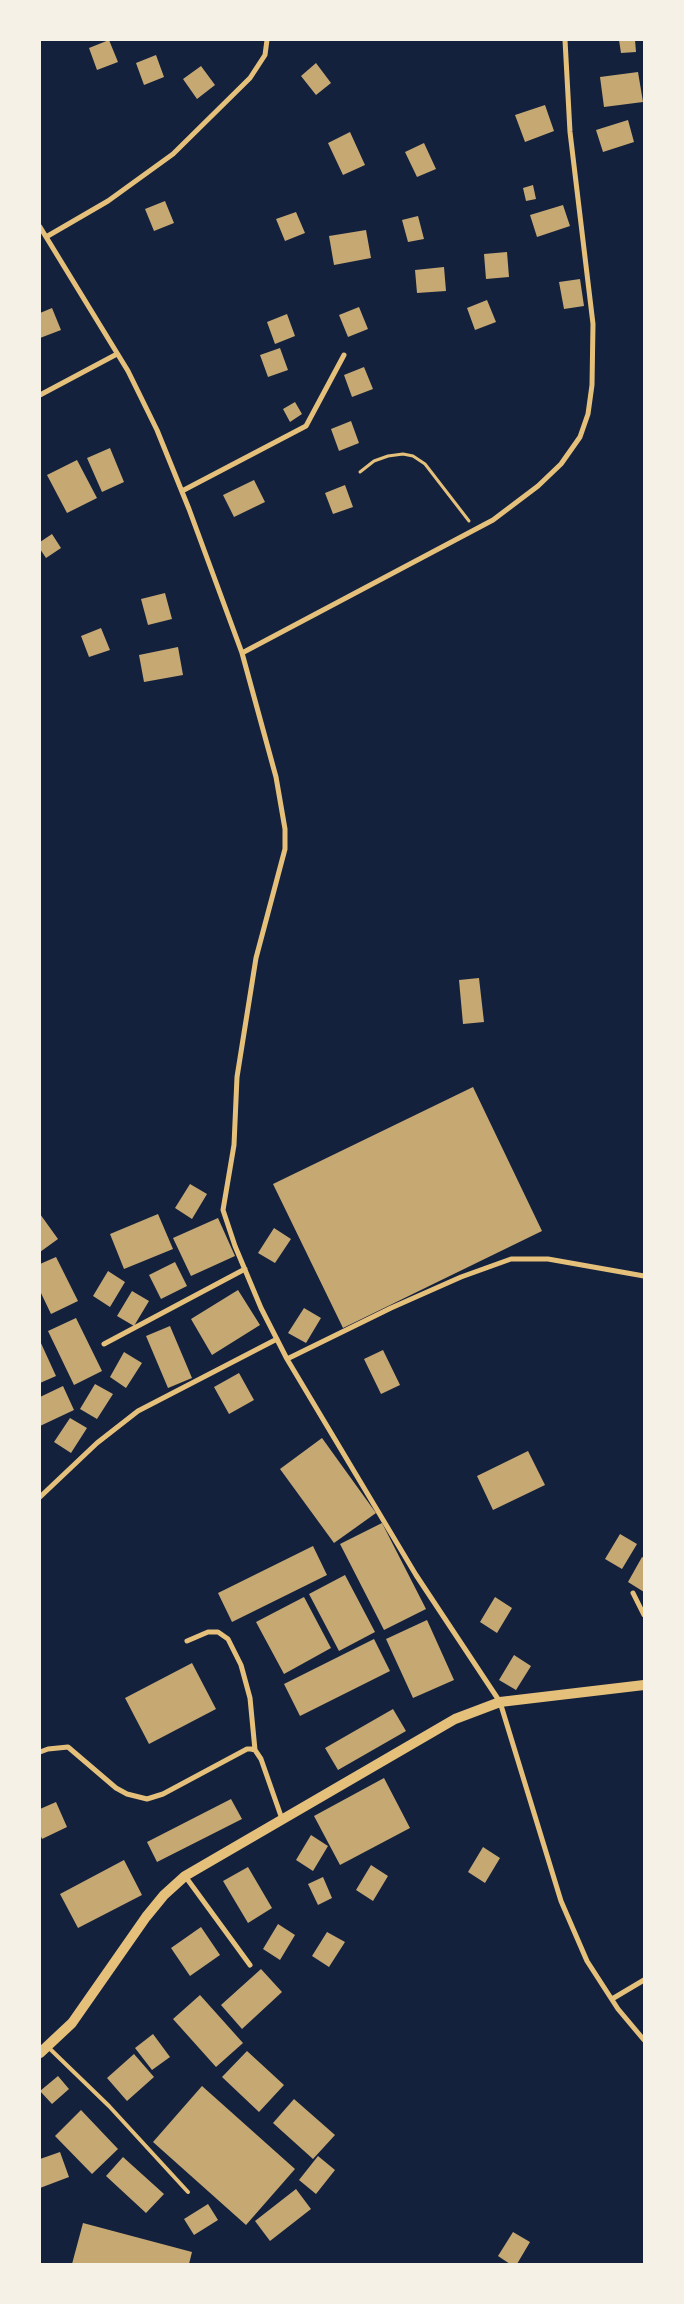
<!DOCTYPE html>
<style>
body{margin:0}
#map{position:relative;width:684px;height:2304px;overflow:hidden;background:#14213d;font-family:"Roboto Condensed",sans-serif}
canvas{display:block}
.frame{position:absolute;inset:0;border:41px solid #f6f1e7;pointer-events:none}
</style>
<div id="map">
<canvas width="684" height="2304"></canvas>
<div class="frame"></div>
</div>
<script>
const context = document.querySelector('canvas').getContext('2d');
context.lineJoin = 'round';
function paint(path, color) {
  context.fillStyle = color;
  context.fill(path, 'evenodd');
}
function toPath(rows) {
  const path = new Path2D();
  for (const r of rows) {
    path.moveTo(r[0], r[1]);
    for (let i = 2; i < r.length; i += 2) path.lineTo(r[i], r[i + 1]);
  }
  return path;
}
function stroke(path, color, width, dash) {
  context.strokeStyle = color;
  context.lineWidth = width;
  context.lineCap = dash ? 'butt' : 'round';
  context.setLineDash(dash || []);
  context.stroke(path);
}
paint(toPath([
 [109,40,118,62,97,70,89,48],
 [619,40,635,40,636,52,621,53],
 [156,55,164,77,144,85,136,63],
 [316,63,331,83,316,95,301,76],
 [201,66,215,85,197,99,183,79],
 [638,72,643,102,604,107,600,77],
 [545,105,554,131,525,142,515,115],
 [628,120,634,142,603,152,596,130],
 [350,132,365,165,343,175,328,143],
 [424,143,436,169,417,177,405,152],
 [533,185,536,199,526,201,523,188],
 [165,201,174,223,154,231,145,209],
 [563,205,570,226,537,237,530,215],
 [296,212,305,233,285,241,276,219],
 [418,216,424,239,408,242,402,220],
 [366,230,371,258,334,265,329,236],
 [507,252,509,277,486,279,484,254],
 [444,267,446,291,417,293,415,270],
 [580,279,584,306,564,309,559,282],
 [487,300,496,322,475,330,467,308],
 [359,307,368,329,348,337,339,315],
 [52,308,61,330,40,338,40,313],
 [287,314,295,336,275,344,267,322],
 [280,348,288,370,268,377,260,355],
 [364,367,373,389,352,397,344,375],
 [295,402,302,414,290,422,283,409],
 [351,421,359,443,339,451,331,429],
 [110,448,124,482,102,492,87,458],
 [77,460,97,498,67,513,47,475],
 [254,480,265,502,234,517,223,495],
 [345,485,353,507,333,514,325,493],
 [52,534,61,548,46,558,40,549,40,542],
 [165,593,172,619,148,625,141,599],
 [101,628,110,650,89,657,81,636],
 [178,647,183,675,144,682,139,655],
 [479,978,484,1022,463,1024,459,980],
 [473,1087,542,1231,343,1328,273,1184],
 [190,1184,207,1194,192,1219,175,1208],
 [40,1214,58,1239,40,1252],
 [158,1214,173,1249,124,1269,110,1234],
 [218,1218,235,1256,191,1276,173,1238],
 [274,1228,291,1239,275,1263,258,1253],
 [56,1257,78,1301,51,1314,40,1291,40,1264],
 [175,1262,187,1286,161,1299,149,1275],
 [108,1271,125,1282,110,1307,93,1296],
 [238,1290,260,1325,212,1355,191,1319],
 [132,1291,149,1301,134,1326,117,1316],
 [304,1308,321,1318,306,1343,288,1333],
 [76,1318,102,1371,74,1385,48,1331],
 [170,1326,192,1378,168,1388,146,1336],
 [40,1341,56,1376,40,1383],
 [383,1350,400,1385,381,1394,364,1359],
 [124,1352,142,1363,126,1388,110,1377],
 [239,1373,254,1400,229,1414,214,1387],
 [95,1384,113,1394,97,1419,80,1409],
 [63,1386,74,1410,40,1426,40,1397],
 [70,1418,87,1428,71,1453,54,1442],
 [322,1438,376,1513,334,1543,280,1469],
 [528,1451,545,1485,493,1510,477,1476],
 [382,1523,426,1609,384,1630,340,1544],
 [620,1534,637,1544,622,1569,605,1559],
 [313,1546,327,1575,232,1622,218,1593],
 [642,1557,644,1558,644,1592,628,1582],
 [345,1575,375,1632,339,1651,309,1594],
 [304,1597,331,1648,284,1674,256,1622],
 [495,1597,512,1608,497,1633,480,1622],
 [427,1620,454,1680,413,1698,386,1639],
 [374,1639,390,1671,300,1716,284,1684],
 [514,1655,531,1666,516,1690,499,1680],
 [192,1663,216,1709,149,1744,125,1698],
 [393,1709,406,1731,338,1770,325,1748],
 [384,1778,410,1828,340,1865,314,1816],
 [231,1799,242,1819,157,1862,147,1842],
 [56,1802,67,1827,42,1839,40,1834,40,1809],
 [311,1835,328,1846,313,1871,296,1860],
 [483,1847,500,1858,485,1883,468,1872],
 [124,1860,142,1895,78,1928,60,1894],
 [371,1865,388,1876,373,1901,356,1890],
 [248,1867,272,1908,248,1923,223,1881],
 [323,1877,332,1898,318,1905,308,1884],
 [278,1924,295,1935,280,1960,263,1949],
 [201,1927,220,1955,190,1976,171,1948],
 [327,1932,345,1942,329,1967,312,1956],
 [261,1969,282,1992,242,2029,221,2005],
 [200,1995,243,2043,216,2067,173,2019],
 [153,2034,170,2057,152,2070,135,2048],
 [247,2051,284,2085,259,2112,222,2077],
 [134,2054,154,2077,127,2101,107,2078],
 [58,2076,69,2089,52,2104,40,2091],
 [202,2086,295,2169,246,2225,153,2142],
 [294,2099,335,2135,313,2159,273,2123],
 [81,2110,118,2149,92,2174,55,2136],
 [60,2152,69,2177,40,2188,40,2159],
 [318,2156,335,2170,316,2194,299,2180],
 [123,2157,164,2194,146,2213,106,2176],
 [296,2189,311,2209,270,2241,255,2221],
 [208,2204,218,2220,194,2235,184,2219],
 [83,2223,192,2252,189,2264,72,2264],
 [513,2232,530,2242,517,2264,510,2264,498,2256]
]), '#c6a872');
stroke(toPath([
 [360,472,374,461,388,456,403,454,413,456,425,464,469,521]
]), '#e5c07b', 3);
stroke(toPath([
 [48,2047,109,2106,188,2192]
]), '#e5c07b', 4);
stroke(toPath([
 [40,227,128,371,157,430,189,509,242,653,276,777,285,829,285,849,256,958,237,1077,234,1145,223,1210,235,1246,261,1308,287,1359,416,1575,500,1702,561,1901,587,1961,618,2009,644,2040],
 [46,237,108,201,173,154,250,78,265,55,267,40],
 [40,395,117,354],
 [182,491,306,426,344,355],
 [242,653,493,520,538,486,561,464,580,437,588,414,592,385,593,324,570,132,565,40],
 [104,1344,245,1269],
 [287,1359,391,1308,461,1277,511,1259,548,1259,644,1276],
 [40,1497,97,1443,138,1411,277,1339],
 [633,1593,644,1615],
 [187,1641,208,1632,218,1632,228,1639,241,1665,250,1698,255,1750],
 [40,1752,48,1749,68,1747,116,1788,127,1794,147,1799,163,1794,247,1749,251,1749,255,1750,261,1759,282,1819],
 [185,1876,250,1965],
 [612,1999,644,1980]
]), '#e5c07b', 5);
stroke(toPath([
 [40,2053,72,2023,146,1917,164,1895,185,1876,455,1719,500,1702,644,1685]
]), '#e5c07b', 10);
</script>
